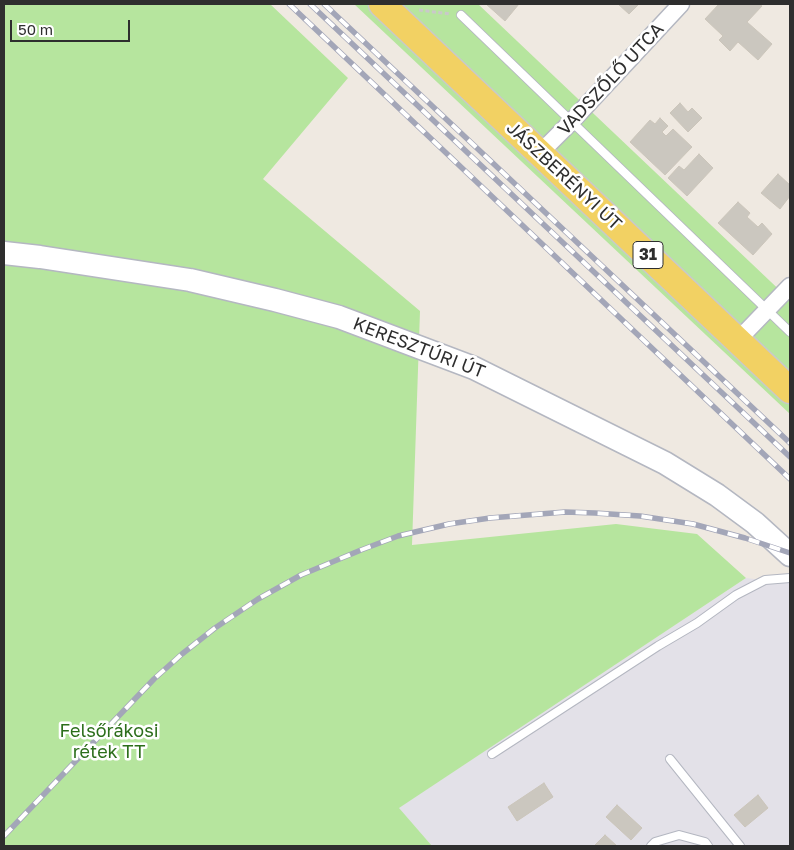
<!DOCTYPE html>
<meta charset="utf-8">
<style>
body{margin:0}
#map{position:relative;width:794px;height:850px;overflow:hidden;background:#efe9e1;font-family:"Golos Text",sans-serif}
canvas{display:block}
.frame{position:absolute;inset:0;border:5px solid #2e2e2e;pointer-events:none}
.scale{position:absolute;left:10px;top:20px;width:120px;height:22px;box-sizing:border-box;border:2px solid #2e2e2e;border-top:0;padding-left:6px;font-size:15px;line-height:18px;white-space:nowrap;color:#2e2e2e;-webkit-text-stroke:4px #fff;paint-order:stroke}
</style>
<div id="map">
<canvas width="794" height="850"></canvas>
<div class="frame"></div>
<div class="scale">50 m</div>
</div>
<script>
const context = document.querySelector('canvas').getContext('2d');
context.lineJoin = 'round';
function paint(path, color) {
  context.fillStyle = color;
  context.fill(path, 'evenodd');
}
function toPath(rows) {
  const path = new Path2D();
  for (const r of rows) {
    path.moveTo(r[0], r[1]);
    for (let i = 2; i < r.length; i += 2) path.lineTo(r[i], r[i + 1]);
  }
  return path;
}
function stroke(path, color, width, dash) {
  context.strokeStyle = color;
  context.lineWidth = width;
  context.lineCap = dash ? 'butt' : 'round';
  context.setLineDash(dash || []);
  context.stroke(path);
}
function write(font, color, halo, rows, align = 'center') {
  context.font = font + ' "Golos Text",sans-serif';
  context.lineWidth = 5;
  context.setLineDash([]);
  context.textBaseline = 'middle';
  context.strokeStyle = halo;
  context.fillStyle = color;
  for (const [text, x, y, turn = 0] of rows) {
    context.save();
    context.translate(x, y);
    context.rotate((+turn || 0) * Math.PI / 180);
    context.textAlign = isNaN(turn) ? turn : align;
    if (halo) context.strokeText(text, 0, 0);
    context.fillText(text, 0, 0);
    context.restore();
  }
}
paint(toPath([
 [746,578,790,583,790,846,432,846,398,808]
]), '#e3e1e8');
paint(toPath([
 [4,4,270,4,348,78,263,179,420,311,412,545,616,524,697,534,746,578,399,808,432,846,4,846],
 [354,4,478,4,790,300,790,414]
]), '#b6e59e');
const building = toPath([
 [486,4,519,4,505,21,486,4],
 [618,4,639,4,629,14,618,4],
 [719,4,759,4,762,6,747,22,772,44,758,60,738,42,730,51,719,40,723,36,705,19,719,4],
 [680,103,688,112,692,108,702,118,688,132,670,113,680,103],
 [660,118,668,126,662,132,666,136,673,129,692,147,665,175,630,142,650,120,655,124,660,118],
 [699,154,713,168,687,196,668,178,679,166,684,170,699,154],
 [778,174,790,185,790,196,780,209,761,193,778,174],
 [738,202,750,213,747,217,758,227,762,223,772,234,753,255,718,223,738,202],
 [544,783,553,797,517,821,508,807,544,783],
 [758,795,768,808,745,827,734,815,758,795],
 [617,805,642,828,631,840,606,817,617,805],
 [605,835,617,846,594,846,605,835]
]);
paint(building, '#cbc7bf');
stroke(building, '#cbc5ba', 1);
const service = toPath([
 [461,15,790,332],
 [492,754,658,646,697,623,736,595,765,580,790,578],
 [670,759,740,846],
 [651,846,655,842,679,835,705,842,708,846]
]);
const minor = toPath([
 [540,153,571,122,681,4],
 [738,340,790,286]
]);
const secondary = toPath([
 [4,253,40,257,190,280,275,300,339,317,474,368,665,463,717,495,755,523,790,555]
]);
const primary = toPath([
 [382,4,790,390]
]);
stroke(service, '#b4b7c1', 10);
stroke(minor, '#b4b7c1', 19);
stroke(secondary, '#b4b7c1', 25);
stroke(primary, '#c9c9c9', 29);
stroke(toPath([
 [419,10,450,14]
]), '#c9c9c9', 3, [4, 2.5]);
stroke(service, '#fff', 8);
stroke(minor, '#fff', 16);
stroke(secondary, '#fff', 22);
stroke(primary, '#f2d163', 26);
const rail = toPath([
 [289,4,790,479],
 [310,4,790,457],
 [324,4,790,443],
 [4,836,154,679,182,654,215,628,258,599,301,575,361,550,398,536,449,524,490,518,565,512,595,513,640,516,693,524,745,538,790,553]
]);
stroke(rail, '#a3a6b8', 5.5);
stroke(rail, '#fff', 4, [11]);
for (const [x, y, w] of [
 [648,255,30]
]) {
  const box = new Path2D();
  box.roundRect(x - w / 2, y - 13.5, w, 27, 4);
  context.fillStyle = '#fff';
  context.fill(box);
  stroke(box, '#2e2e2e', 1);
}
write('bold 16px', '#2e2e2e', null, [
 ["31",648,255]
]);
write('18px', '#2e2e2e', '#fff', [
 ["VADSZŐLŐ UTCA",611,79,-47],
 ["JÁSZBERÉNYI ÚT",564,176,43],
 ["KERESZTÚRI ÚT",419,348,21]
]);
write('18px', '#2c6e1b', '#fff', [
 ["Felsőrákosi",109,731],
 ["rétek TT",109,752]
]);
</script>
